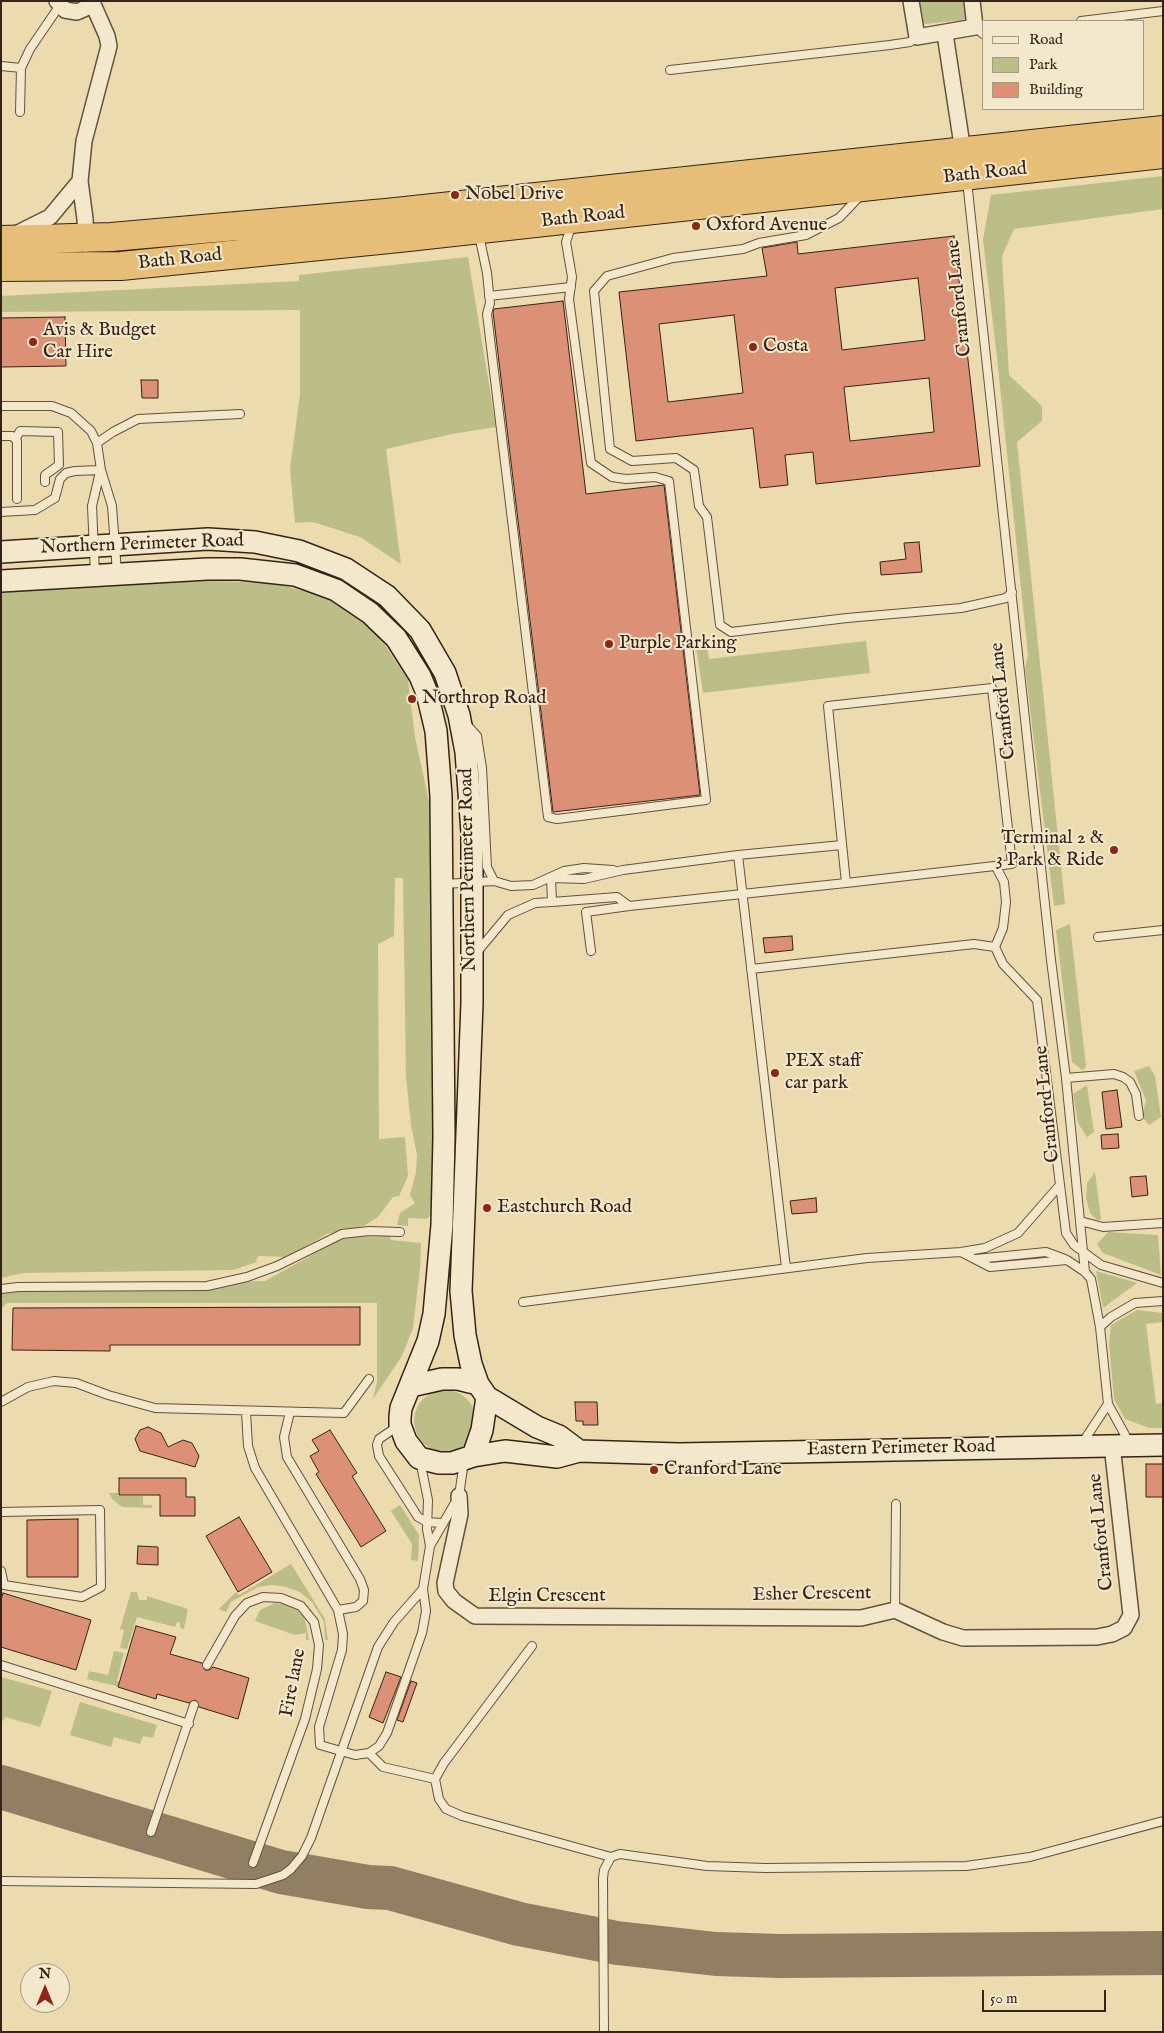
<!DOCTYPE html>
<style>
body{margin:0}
#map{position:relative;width:1164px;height:2033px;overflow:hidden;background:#ecdbaf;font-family:"IM FELL English",serif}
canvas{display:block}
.frame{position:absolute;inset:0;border:2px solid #362318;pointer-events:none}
.legend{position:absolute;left:982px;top:20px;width:162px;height:90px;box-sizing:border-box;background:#f3e8cb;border:1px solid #a79983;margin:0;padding:6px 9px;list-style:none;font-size:15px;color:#362318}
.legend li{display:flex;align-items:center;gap:10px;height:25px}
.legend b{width:25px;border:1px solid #a79983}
.north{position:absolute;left:20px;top:1963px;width:50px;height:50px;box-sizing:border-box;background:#f3e8cb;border:1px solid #a79983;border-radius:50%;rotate:0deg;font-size:14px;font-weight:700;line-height:20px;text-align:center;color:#362318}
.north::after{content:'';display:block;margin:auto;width:18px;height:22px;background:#8f2418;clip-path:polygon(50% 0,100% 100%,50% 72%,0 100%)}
.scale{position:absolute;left:982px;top:1990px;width:124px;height:22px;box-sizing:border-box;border:2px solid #362318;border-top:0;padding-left:6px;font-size:15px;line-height:18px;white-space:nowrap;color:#362318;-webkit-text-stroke:4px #f3e8cb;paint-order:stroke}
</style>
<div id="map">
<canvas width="1164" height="2033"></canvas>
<div class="frame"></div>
<ul class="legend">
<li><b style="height:6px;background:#f3e8cb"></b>Road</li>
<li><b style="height:14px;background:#bcbe87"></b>Park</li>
<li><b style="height:14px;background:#dc9177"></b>Building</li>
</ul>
<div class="north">N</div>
<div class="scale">50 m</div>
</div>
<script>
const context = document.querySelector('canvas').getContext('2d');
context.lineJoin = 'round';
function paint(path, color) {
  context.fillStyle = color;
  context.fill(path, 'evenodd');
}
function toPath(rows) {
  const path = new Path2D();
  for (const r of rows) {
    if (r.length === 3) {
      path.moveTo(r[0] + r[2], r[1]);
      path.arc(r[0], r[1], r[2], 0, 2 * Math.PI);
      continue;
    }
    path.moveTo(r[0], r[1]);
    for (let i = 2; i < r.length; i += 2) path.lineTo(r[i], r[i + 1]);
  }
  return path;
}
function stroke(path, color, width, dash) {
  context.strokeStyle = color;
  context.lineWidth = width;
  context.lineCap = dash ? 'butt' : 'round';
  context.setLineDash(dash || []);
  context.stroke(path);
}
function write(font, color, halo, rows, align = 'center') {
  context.font = font + ' "IM FELL English",serif';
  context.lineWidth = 4;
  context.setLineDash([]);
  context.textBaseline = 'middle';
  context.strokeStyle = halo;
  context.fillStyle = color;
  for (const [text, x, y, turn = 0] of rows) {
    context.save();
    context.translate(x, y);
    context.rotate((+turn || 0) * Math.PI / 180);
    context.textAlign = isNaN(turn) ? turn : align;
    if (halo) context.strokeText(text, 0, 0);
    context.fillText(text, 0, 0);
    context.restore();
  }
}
paint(toPath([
 [920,1,966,1,968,17,963,20,925,24,923,21],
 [1163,176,1163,209,1014,229,1002,256,1009,375,1042,406,1042,421,1017,442,1065,904,1054,906,1025,667,1028,655,997,358,983,240,991,195],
 [468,257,496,427,452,434,386,449,401,564,360,537,313,522,295,523,290,468,300,395,300,310,1,312,1,296,299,281,299,275],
 [181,580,270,583,316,593,335,602,369,627,383,642,408,680,415,737,430,806,433,1214,426,1219,408,1218,408,1226,397,1225,400,1213,415,1203,410,1195,416,1172,417,1155,411,1125,406,1077,403,878,395,878,394,936,378,944,379,1139,405,1137,408,1176,399,1196,393,1197,378,1217,364,1226,327,1234,287,1257,259,1256,256,1260,257,1262,233,1270,24,1273,1,1278,1,591],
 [866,641,870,673,703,693,696,647,707,646,709,659],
 [1070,924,1086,1067,1082,1070,1072,1062,1056,930],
 [1149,1066,1155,1076,1161,1117,1149,1125,1142,1117,1146,1100,1134,1071],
 [1087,1085,1094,1132,1087,1137,1078,1123,1073,1094],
 [1095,1172,1101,1219,1097,1220,1090,1213,1086,1198,1087,1183],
 [1108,1232,1158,1235,1161,1275,1103,1253,1097,1244],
 [390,1236,391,1240,421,1243,420,1268,413,1328,402,1356,373,1399,377,1382,377,1303,7,1303,1,1309,1,1288,27,1282,265,1281,344,1237],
 [1096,1271,1131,1281,1137,1283,1103,1308],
 [1137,1310,1163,1313,1163,1322,1146,1324,1156,1404,1163,1403,1163,1428,1149,1428,1125,1419,1114,1399,1109,1343,1111,1325],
 [445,1421,31],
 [109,1493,118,1493,118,1496,143,1496,143,1505,152,1505,152,1508,122,1507,112,1499],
 [400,1505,419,1535,418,1561,411,1560,412,1544,391,1511],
 [291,1564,325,1619,328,1640,325,1640,324,1622,312,1602,300,1592,286,1587,271,1585,258,1587,231,1602,226,1612,219,1609,236,1592,239,1595],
 [131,1592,137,1592,139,1600,147,1600,147,1596,188,1609,184,1629,180,1628,180,1623,177,1622,175,1627,137,1617,127,1649,120,1648,124,1630,120,1629],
 [275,1603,289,1605,298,1611,305,1619,309,1640,306,1640,306,1633,295,1635,255,1621,260,1610],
 [114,1651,124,1653,117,1681,149,1689,148,1694,87,1679,89,1671,108,1675],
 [1,1677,52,1691,40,1727,5,1717,4,1721,1,1720],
 [80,1702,157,1725,153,1738,143,1736,140,1744,114,1737,111,1747,70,1735]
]), '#bcbe87');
stroke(toPath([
 [1,1787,281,1872,368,1887,390,1888,519,1924,617,1943,716,1954,781,1956,1163,1953]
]), '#917f64', 44);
const building = toPath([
 [954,236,980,466,816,484,813,452,785,455,788,485,760,488,753,428,636,441,619,292,767,276,762,248,797,242,798,254,954,236],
 [918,278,925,340,842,350,835,288,918,278],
 [734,315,743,393,668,402,659,324,734,315],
 [929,378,934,432,850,441,844,387,929,378],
 [563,301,586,494,664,485,700,795,553,812,493,312,494,309,563,301],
 [65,317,66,366,1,367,1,318,65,317],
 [141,380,158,380,158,398,142,398,141,380],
 [919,542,922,572,881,575,880,562,906,559,904,543,919,542],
 [792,936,793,950,765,953,763,938,792,936],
 [1117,1090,1122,1127,1106,1129,1102,1092,1117,1090],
 [1118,1134,1119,1148,1102,1149,1101,1135,1118,1134],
 [1146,1176,1148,1195,1132,1197,1130,1177,1146,1176],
 [816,1198,817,1212,792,1214,790,1201,816,1198],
 [360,1307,360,1345,110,1345,110,1351,12,1350,13,1308,360,1307],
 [575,1402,597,1402,598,1425,583,1425,583,1421,576,1421,575,1402],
 [148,1427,161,1433,168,1447,183,1440,192,1443,199,1456,195,1467,140,1451,135,1439,140,1430,148,1427],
 [330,1430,357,1473,352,1476,386,1531,361,1547,316,1474,319,1472,310,1456,319,1451,312,1440,330,1430],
 [1146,1464,1163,1464,1163,1497,1146,1497,1146,1464],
 [119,1478,186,1478,186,1497,195,1497,195,1516,160,1516,160,1495,119,1495,119,1478],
 [239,1517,272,1572,238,1592,206,1536,239,1517],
 [78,1519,78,1577,27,1577,27,1520,78,1519],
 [138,1546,158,1547,158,1565,137,1564,138,1546],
 [3,1593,91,1620,76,1670,1,1647,1,1600,3,1593],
 [136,1626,176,1637,170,1654,202,1663,205,1670,209,1670,213,1667,249,1678,238,1719,199,1707,195,1700,189,1703,157,1694,156,1699,118,1687,136,1626],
 [386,1672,401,1677,383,1723,369,1717,386,1672],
 [411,1681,417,1683,403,1722,397,1720,411,1681]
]);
paint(building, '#dc9177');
stroke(building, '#362318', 1);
const lane = toPath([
 [1081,21,1163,11],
 [975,27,983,34],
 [1,66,21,68],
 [670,70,890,45,910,42,917,37],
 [20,112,21,68,30,49,60,5],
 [967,181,1051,960,1066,1078,1085,1272],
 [861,195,839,218,806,235,759,243,743,249,673,258,607,276,594,291,610,449,632,461,676,458,694,470,699,506,707,517,720,625,731,632,847,618,961,608,1006,598,1012,592],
 [479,235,487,273,490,303,487,314,548,817,557,819,706,800,669,481,655,477,626,479,612,477,591,463,569,299,572,277,566,242,572,224],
 [489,296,571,287],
 [1,406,52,406,71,413,91,431,97,443,101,470,112,506,117,573],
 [1,436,12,436,17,441,17,499],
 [16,438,20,431,58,432,59,465,45,475,45,482],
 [97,443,113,432,138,419,240,414],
 [1,512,35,510,55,498,60,479,66,473,75,471,101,470],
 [95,574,92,506,100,472],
 [466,724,477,736,482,768,487,867,494,881],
 [738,855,786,1268],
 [996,867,1004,882,1006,902,1003,928,995,947,1003,964,1037,1000,1066,1233,1074,1245,1101,1265,1163,1283],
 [551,878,584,879,623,870,738,855,842,845],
 [444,884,494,881,511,886,533,885,564,871,584,868,613,870],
 [552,902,617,897,629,906],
 [1098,937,1163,930],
 [478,951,508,915,535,903,552,902,551,878],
 [591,951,586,912,629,906,846,883,1012,864,992,688,828,706,846,883],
 [751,969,974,944,995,947],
 [1066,1078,1114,1074,1123,1077,1130,1082,1136,1094,1139,1116],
 [1080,1221,1103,1227,1163,1223],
 [961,1252,990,1267,1067,1260,1085,1272,1091,1279,1100,1327,1108,1404,1083,1442],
 [976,1259,1046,1252,1065,1259],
 [1,1289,18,1287,207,1286,247,1277,277,1266,342,1234,369,1231,400,1232],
 [523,1302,867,1258,961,1252,985,1248,1018,1233,1059,1186],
 [1100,1327,1111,1317,1135,1303,1163,1301],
 [1,1402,28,1387,54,1381,76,1383,108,1395,155,1408,344,1413,369,1379],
 [1108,1404,1130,1444],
 [246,1412,248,1446,255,1468,338,1610,343,1634,342,1650,319,1727,320,1745,355,1755,369,1753,379,1746,387,1733,422,1633,426,1611,423,1589],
 [290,1412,284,1437,287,1457,360,1579,364,1590,363,1601,356,1607,338,1610],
 [398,1426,379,1439,377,1445,379,1456,418,1517,427,1522,442,1523],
 [420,1460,428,1500,427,1529,430,1546],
 [1,1512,100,1510,101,1587,82,1597,4,1585,1,1571],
 [895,1610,896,1504],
 [532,1646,444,1763,435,1779,439,1799,446,1809,462,1816,611,1857,604,1870,603,1878,604,2032],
 [1,1665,189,1724],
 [207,1665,235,1616,247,1603,263,1597,281,1598,301,1606,314,1622,319,1645,317,1669,305,1719,253,1863],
 [369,1753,383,1767,435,1779],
 [151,1832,194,1705],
 [611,1857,620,1854,707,1866,765,1868,966,1866,1030,1857,1163,1821],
 [1,1881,256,1884,283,1875,291,1869,302,1856,311,1838,378,1647,394,1622,423,1589,430,1546,459,1496,464,1461]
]);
const street = toPath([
 [57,1,65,10,77,12,88,7,93,1],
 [911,1,917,37,975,27,972,1],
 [945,34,964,158],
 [16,234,50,217,80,181],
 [86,244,85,219,80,181,84,141,109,46,107,36,92,2],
 [459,1496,460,1514,445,1583,446,1591,454,1601,475,1616,861,1618,895,1610,943,1632,963,1638,1097,1637,1112,1634,1124,1628,1131,1615,1112,1445]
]);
const secondary = toPath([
 [1,552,208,539,255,542,299,551,346,569,387,596,420,630,445,673,459,715,466,752,472,832,472,1003,461,1291,465,1335,471,1364,478,1384,487,1397,482,1430,473,1456],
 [1,581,207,569,240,569,295,575,336,590,370,613,396,638,420,676,427,693,436,731,441,796,444,1137,442,1225,434,1314,428,1341,401,1408,400,1417,400,1425,406,1441,419,1458,439,1463,452,1463,473,1456,505,1451,557,1457,579,1451,679,1454,1163,1445],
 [411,1386,442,1379,458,1379,478,1384],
 [487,1397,537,1427,559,1436,579,1451]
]);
const highway = toPath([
 [1,240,111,237,386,213,1163,130],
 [1,267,121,266,399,238,1163,154]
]);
stroke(lane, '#64513e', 10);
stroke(street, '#64513e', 18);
stroke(secondary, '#362318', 24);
stroke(highway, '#362318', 30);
stroke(lane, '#f3e8cb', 8);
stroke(street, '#f3e8cb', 15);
stroke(secondary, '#f3e8cb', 21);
stroke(highway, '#e6be78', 28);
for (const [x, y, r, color] of [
 [455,195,5,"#8f2418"],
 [696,226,5,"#8f2418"],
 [33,342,5,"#8f2418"],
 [753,347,5,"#8f2418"],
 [609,644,5,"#8f2418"],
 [412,699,5,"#8f2418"],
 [1114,850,5,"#8f2418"],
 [775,1073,5,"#8f2418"],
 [487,1208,5,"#8f2418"],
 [654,1470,5,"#8f2418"]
]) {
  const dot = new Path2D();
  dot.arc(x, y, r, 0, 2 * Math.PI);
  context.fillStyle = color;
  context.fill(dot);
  stroke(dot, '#f3e8cb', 2);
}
write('19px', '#362318', '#f3e8cb', [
 ["Bath Road",985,174,-6],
 ["Bath Road",583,218,-6],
 ["Bath Road",180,260,-6],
 ["Cranford Lane",960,298,-96],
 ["Northern Perimeter Road",142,545,-2],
 ["Cranford Lane",1004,701,-96],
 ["Northern Perimeter Road",469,870,-91],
 ["Cranford Lane",1048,1104,-96],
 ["Eastern Perimeter Road",901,1449,-1],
 ["Cranford Lane",1102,1532,-96],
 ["Esher Crescent",812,1595,-1],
 ["Elgin Crescent",547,1597],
 ["Fire lane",294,1683,-79]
]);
write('19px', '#362318', '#f3e8cb', [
 ["Nobel Drive",465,195],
 ["Oxford Avenue",706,226],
 ["Avis & Budget",43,331],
 ["Car Hire",43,353],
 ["Costa",763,347],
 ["Purple Parking",619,644],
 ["Northrop Road",422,699],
 ["Terminal 2 &",1104,839,"right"],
 ["3 Park & Ride",1104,861,"right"],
 ["PEX staff",785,1062],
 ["car park",785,1084],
 ["Eastchurch Road",497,1208],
 ["Cranford Lane",664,1470]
], 'left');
</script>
